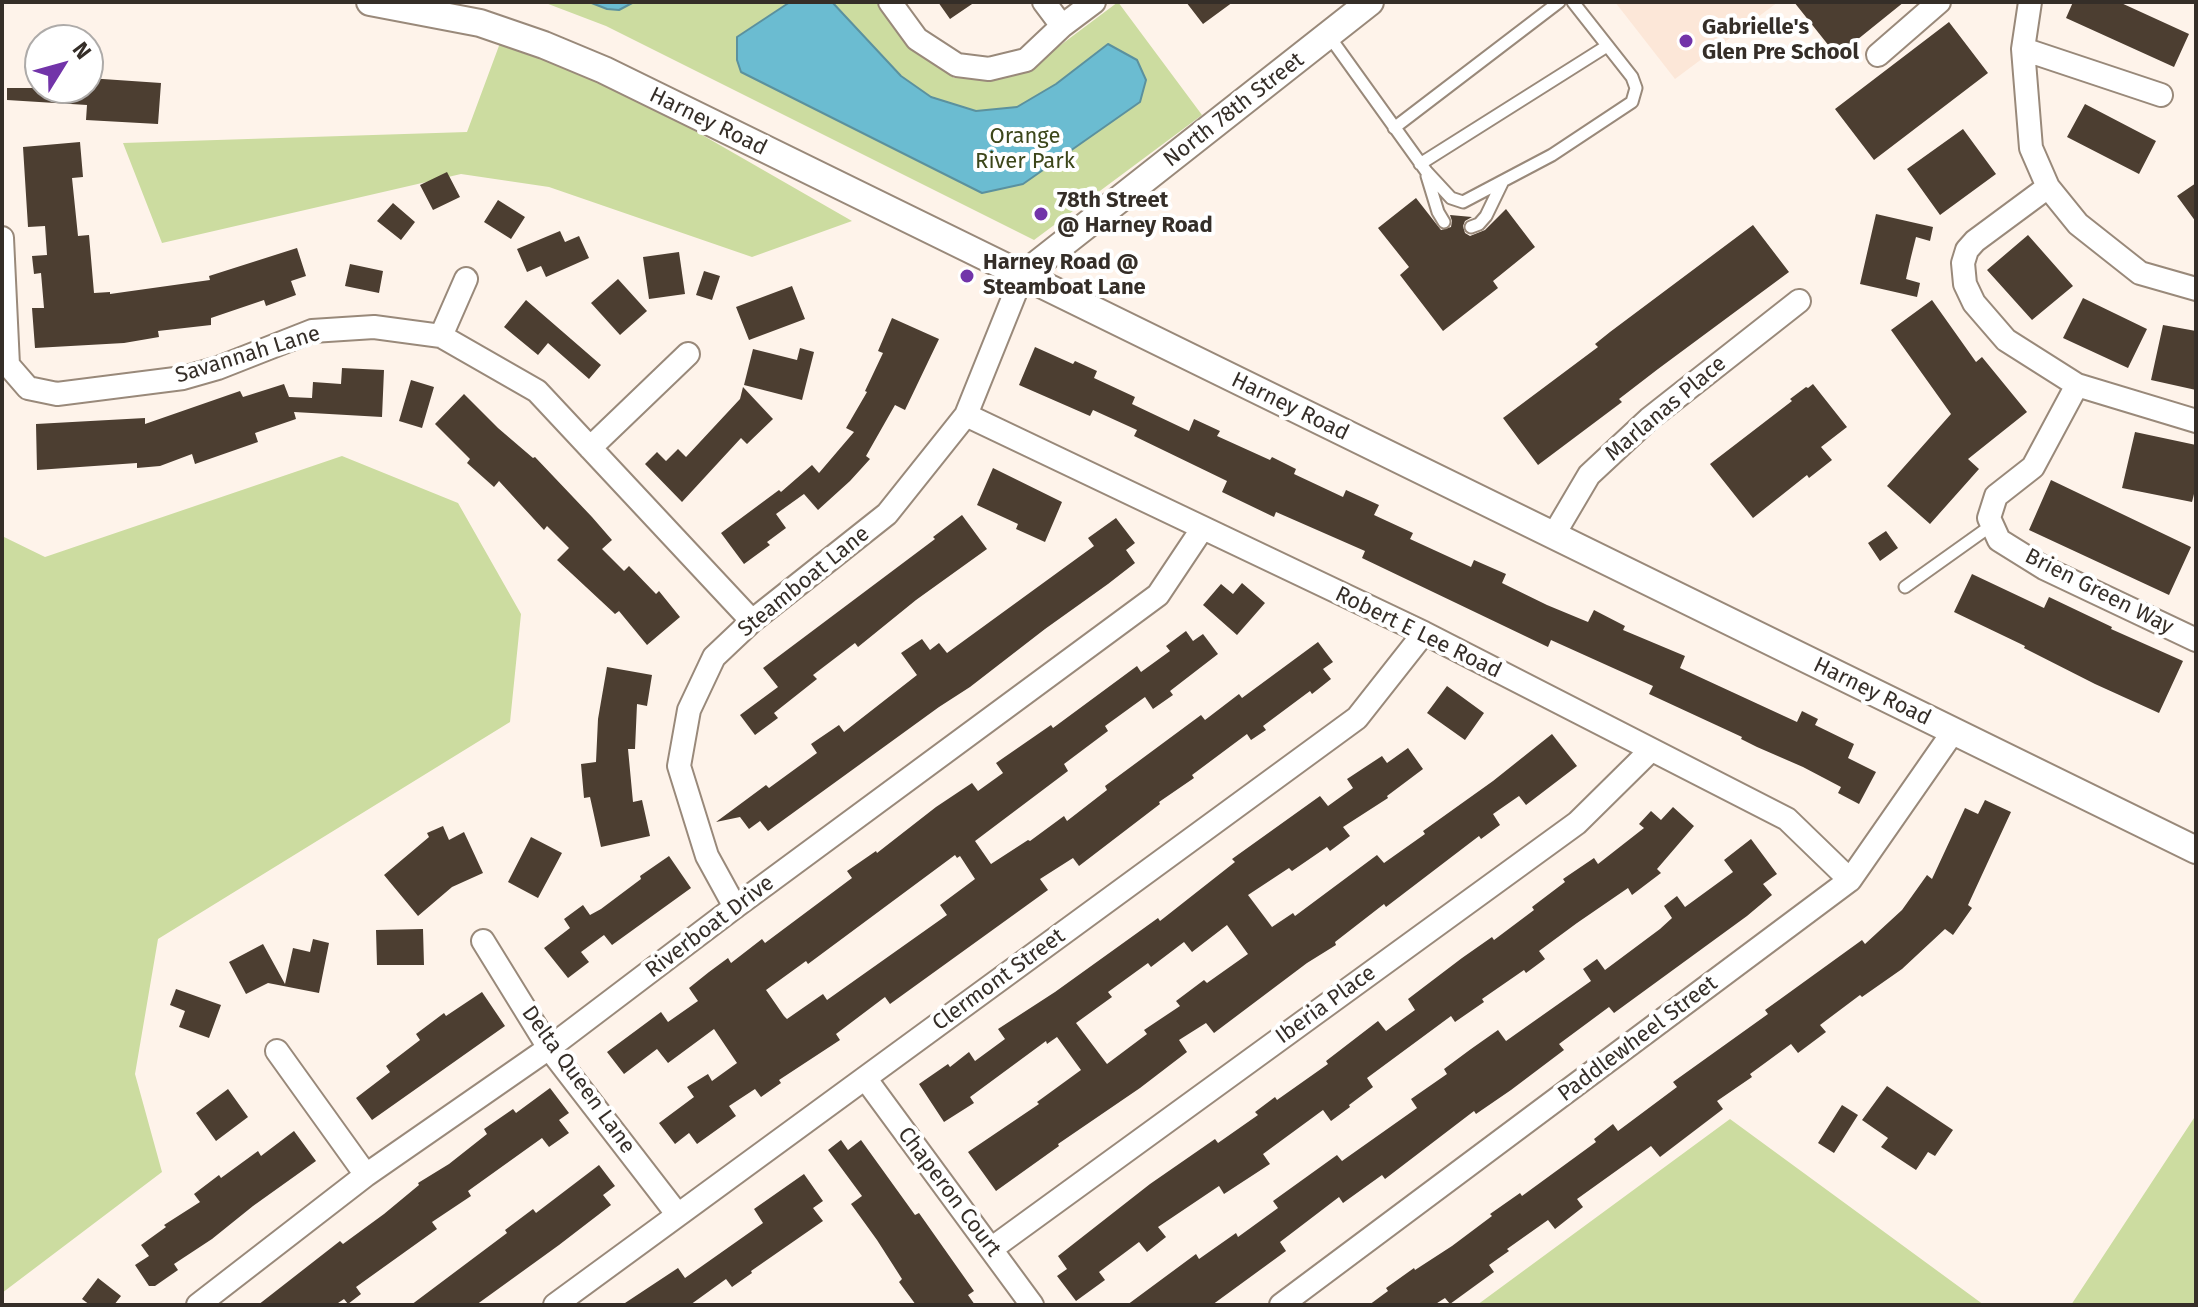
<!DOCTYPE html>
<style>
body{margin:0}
#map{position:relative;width:2198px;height:1307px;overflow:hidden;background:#fef3ea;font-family:"Fira Sans",sans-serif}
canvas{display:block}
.frame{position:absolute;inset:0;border:4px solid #352e28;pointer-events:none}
.north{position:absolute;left:24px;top:24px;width:80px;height:80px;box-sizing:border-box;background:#fff;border:2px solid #aeaba9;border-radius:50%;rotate:53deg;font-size:22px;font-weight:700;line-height:32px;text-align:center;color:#352e28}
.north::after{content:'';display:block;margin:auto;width:28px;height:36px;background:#7234a9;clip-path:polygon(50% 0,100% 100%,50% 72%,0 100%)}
</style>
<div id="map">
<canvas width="2198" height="1307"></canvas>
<div class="frame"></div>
<div class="north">N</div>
</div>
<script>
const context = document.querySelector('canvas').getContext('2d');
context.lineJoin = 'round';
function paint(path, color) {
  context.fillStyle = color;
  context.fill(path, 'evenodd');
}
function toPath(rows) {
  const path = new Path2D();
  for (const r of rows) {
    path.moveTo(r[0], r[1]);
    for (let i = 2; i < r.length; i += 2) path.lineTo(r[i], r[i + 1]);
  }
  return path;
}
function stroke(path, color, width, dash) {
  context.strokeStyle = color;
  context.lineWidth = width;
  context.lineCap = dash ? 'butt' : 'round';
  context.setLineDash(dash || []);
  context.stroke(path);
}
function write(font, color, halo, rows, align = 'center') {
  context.font = font + ' "Fira Sans",sans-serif';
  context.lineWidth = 8;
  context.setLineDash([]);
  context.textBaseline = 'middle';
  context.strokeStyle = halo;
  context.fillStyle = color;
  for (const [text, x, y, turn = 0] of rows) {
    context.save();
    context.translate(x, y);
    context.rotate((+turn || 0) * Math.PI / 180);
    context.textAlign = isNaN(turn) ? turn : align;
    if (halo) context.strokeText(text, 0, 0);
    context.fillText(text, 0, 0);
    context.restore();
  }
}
paint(toPath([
 [1615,2,1778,2,1675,79]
]), '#fce7d8');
paint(toPath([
 [543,2,880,2,912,44,954,78,993,78,1034,65,1118,2,1202,115,1034,240,606,26],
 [503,35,603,78,852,221,752,257,549,187,461,174,162,243,123,143,467,132],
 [342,456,458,503,521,614,510,722,158,939,135,1074,162,1172,2,1293,2,536,45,557],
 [2196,1115,2196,1305,2071,1305],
 [1730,1119,1984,1305,1477,1305]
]), '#ccdca0');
const water = toPath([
 [589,2,634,2,619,10,607,9,589,2],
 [790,2,832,2,901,76,931,97,976,111,1017,107,1056,84,1108,44,1137,60,1146,80,1140,102,1023,184,982,193,741,72,737,60,737,37,790,2]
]);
paint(water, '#6bbcd1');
stroke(water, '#5b919e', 2);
paint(toPath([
 [938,2,975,2,950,19],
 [1186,2,1233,2,1203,24],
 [1794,2,1904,2,1837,56],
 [2073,2,2119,2,2189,34,2174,67,2066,18],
 [1949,22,1988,73,1874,160,1835,109],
 [88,78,161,83,158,124,86,120,87,105,7,100,7,88,88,88],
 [2085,104,2156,141,2139,174,2067,137],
 [1963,129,1996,174,1940,215,1907,169],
 [80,142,83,177,72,178,78,236,89,235,94,293,110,292,110,294,210,280,209,276,297,248,306,276,291,281,296,295,266,306,264,300,211,318,211,325,158,331,159,337,124,343,35,348,32,308,44,308,41,273,34,274,32,256,47,255,45,226,28,227,23,147],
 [447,172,460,197,433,210,420,185],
 [2196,183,2196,222,2177,196],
 [1416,198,1441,230,1451,227,1452,221,1450,215,1472,217,1465,221,1463,226,1465,233,1470,236,1485,230,1506,209,1535,247,1493,281,1498,288,1443,331,1400,275,1409,267,1378,228],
 [498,200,525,217,511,239,484,222],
 [393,203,415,222,401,240,377,221],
 [1876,214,1933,227,1930,241,1916,237,1911,257,1906,279,1920,283,1917,297,1860,284],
 [1753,225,1789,272,1658,369,1619,399,1622,402,1538,465,1503,418,1598,347,1595,344,1610,332],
 [560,231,565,242,579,236,589,258,546,277,541,266,527,272,517,249],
 [2028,235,2073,286,2032,320,1987,270],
 [679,252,685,294,649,299,643,257],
 [350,264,383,271,379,293,345,286],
 [704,271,720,276,712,300,696,295],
 [618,279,647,311,620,335,591,303],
 [792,286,805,319,749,340,736,307],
 [2083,298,2147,329,2128,368,2063,338],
 [526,300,601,365,589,379,548,343,538,355,504,327],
 [1932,300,1976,362,1982,357,2027,412,1968,459,1979,469,1930,524,1887,486,1951,414,1891,330],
 [892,318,939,339,905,410,895,405,866,456,870,459,850,481,818,510,804,494,776,514,786,528,767,542,770,545,744,564,721,533,779,490,781,492,812,465,819,473,854,432,846,428,867,392,865,391,883,353,878,351],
 [2163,325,2196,331,2196,390,2151,380],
 [1035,347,1073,364,1075,361,1097,371,1094,378,1135,397,1132,404,1189,431,1194,419,1220,431,1217,436,1270,460,1272,457,1296,469,1294,474,1343,497,1346,490,1379,505,1374,515,1413,533,1410,539,1471,567,1474,560,1506,574,1502,583,1547,605,1588,622,1594,610,1625,626,1623,630,1685,656,1680,668,1797,722,1802,711,1818,719,1815,725,1854,744,1848,758,1876,772,1859,804,1838,793,1841,787,1803,767,1757,747,1741,739,1742,737,1649,694,1653,686,1551,640,1548,647,1362,558,1365,551,1276,512,1274,517,1222,492,1227,481,1134,436,1137,430,1093,410,1090,416,1019,385],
 [800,348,814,352,802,400,744,385,753,349,797,360],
 [342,368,384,370,382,417,294,412,296,419,255,433,258,442,195,464,192,454,160,466,137,468,137,463,37,470,36,424,145,418,145,424,240,391,243,397,284,384,289,397,312,398,313,382,341,384],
 [411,380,434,387,422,428,399,421],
 [1813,384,1847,427,1821,447,1832,460,1809,478,1807,475,1753,518,1710,464,1792,401,1790,399,1806,387,1808,388],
 [743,387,773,419,747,444,741,438,682,502,645,464,657,452,666,461,678,449,686,457,740,399],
 [464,394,498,428,533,458,535,457,592,517,612,540,602,549,624,571,629,566,656,594,659,591,680,617,647,645,619,611,615,614,557,560,569,548,547,526,544,530,499,481,494,487,467,463,470,459,435,424],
 [2135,432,2196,445,2196,486,2192,502,2122,488],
 [993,468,1062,502,1045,542,1016,529,1018,524,977,505],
 [2051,480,2191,547,2169,595,2029,530],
 [962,515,987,549,916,600,858,647,855,643,813,675,817,679,774,713,778,718,755,735,740,715,778,687,763,668,935,539,933,537],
 [1116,518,1135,543,1126,550,1135,563,1108,584,1045,629,970,687,939,707,768,831,760,821,749,829,740,817,716,822,766,785,769,788,817,753,811,744,839,725,844,732,917,675,901,653,922,639,930,650,939,643,947,653,1094,546,1088,538],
 [1886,531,1898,548,1880,561,1868,543],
 [1972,574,2044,608,2049,597,2112,627,2111,629,2183,661,2159,713,2095,684,2024,648,2025,646,1954,612],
 [1242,583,1265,603,1237,635,1203,605,1221,584,1233,594],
 [1186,631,1193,641,1203,634,1218,654,1170,691,1173,695,1153,709,1145,697,1105,726,1108,731,1064,764,1068,771,975,841,991,864,1028,840,1030,841,1064,816,1067,821,1107,790,1105,786,1201,715,1205,720,1239,694,1242,698,1318,642,1333,662,1323,669,1331,679,1312,694,1310,691,1263,726,1266,730,1251,740,1247,734,1192,775,1194,778,1159,802,1160,804,1079,866,1073,858,1040,879,1048,890,890,1004,885,997,836,1034,840,1040,779,1080,781,1083,761,1097,755,1089,729,1106,736,1116,697,1144,689,1133,675,1144,659,1123,694,1097,687,1087,708,1074,712,1081,737,1063,714,1029,668,1063,657,1049,624,1074,607,1052,661,1012,668,1022,698,1001,689,988,709,972,728,958,731,963,762,939,765,943,852,878,847,871,876,851,877,853,936,807,972,783,978,791,1003,773,996,763,1051,725,1053,728,1137,666,1141,672,1170,651,1166,646],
 [955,855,957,858,960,856,975,879,940,905,947,915,827,1000,823,994,787,1019,784,1016,766,990,806,961,808,964],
 [607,667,652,675,647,706,637,704,635,749,628,749,633,802,642,800,650,836,601,847,590,797,584,798,581,764,596,762,598,719],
 [1447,686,1484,713,1465,740,1427,713],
 [1552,734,1577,766,1526,805,1519,796,1493,814,1500,825,1481,839,1479,836,1386,907,1384,904,1335,942,1336,945,1307,963,1214,1033,1206,1023,1179,1040,1187,1052,1140,1088,1058,1144,1059,1146,996,1191,968,1152,1039,1104,1037,1102,1081,1070,1057,1037,1047,1044,1046,1041,970,1097,974,1103,944,1122,919,1084,948,1064,950,1067,969,1052,975,1061,1005,1039,998,1029,1055,992,1158,918,1160,921,1235,862,1232,859,1320,796,1328,806,1353,788,1347,779,1382,756,1387,763,1408,748,1423,769,1387,796,1388,798,1343,827,1350,836,1330,851,1327,847,1292,871,1289,868,1248,895,1272,927,1293,913,1295,916,1377,855,1384,863,1425,834,1423,831,1493,781],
 [1227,925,1248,954,1207,983,1204,980,1176,1001,1180,1006,1144,1030,1147,1034,1107,1064,1076,1023,1112,997,1108,992,1148,963,1151,967,1184,942,1192,952],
 [1985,800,2011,812,1968,905,1972,908,1953,935,1945,929,1902,969,1862,997,1860,995,1820,1025,1826,1032,1798,1053,1791,1044,1750,1074,1752,1077,1717,1101,1723,1109,1660,1157,1651,1146,1577,1199,1583,1207,1555,1229,1548,1220,1507,1249,1509,1251,1489,1265,1494,1272,1450,1304,1445,1298,1434,1305,1369,1305,1388,1291,1386,1288,1414,1268,1415,1270,1452,1246,1492,1216,1490,1214,1520,1193,1522,1196,1596,1142,1594,1139,1613,1124,1618,1131,1677,1087,1673,1082,1768,1014,1765,1010,1779,1000,1862,940,1865,944,1902,910,1927,875,1932,879,1965,808,1978,814],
 [1673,807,1694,826,1657,869,1661,873,1632,895,1628,888,1577,923,1539,951,1545,959,1526,973,1524,970,1482,999,1484,1002,1455,1022,1451,1016,1367,1078,1373,1087,1349,1105,1350,1107,1331,1121,1323,1110,1263,1154,1270,1164,1224,1194,1219,1186,1158,1227,1166,1237,1147,1252,1139,1242,1099,1272,1105,1280,1076,1301,1057,1276,1067,1269,1058,1256,1150,1184,1215,1139,1218,1143,1258,1115,1255,1112,1275,1097,1277,1100,1328,1064,1326,1061,1378,1021,1386,1031,1415,1010,1408,999,1462,958,1492,937,1494,940,1534,910,1532,907,1565,882,1563,879,1594,858,1598,864,1644,828,1639,824,1651,811,1661,820],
 [443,826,449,840,464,832,483,873,452,887,418,916,384,875,429,837,427,833],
 [531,837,562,853,538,898,508,882],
 [1751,839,1777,874,1763,884,1772,895,1747,916,1614,1013,1609,1007,1559,1044,1564,1050,1511,1090,1476,1114,1474,1111,1385,1179,1382,1175,1343,1203,1339,1197,1280,1242,1286,1251,1212,1305,1127,1305,1196,1254,1199,1259,1236,1233,1238,1237,1278,1208,1273,1201,1337,1155,1342,1161,1417,1108,1411,1099,1447,1074,1444,1069,1471,1049,1498,1030,1506,1041,1591,981,1583,969,1597,959,1605,970,1660,929,1672,918,1664,906,1677,896,1685,907,1733,872,1724,860],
 [669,856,691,888,612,945,604,935,581,952,589,962,568,978,544,948,570,928,564,919,583,905,590,915,601,909,641,879,640,876],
 [423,929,424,965,377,965,376,930],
 [313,939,329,943,319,993,268,983,246,994,229,962,263,944,285,984,293,948,310,952],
 [176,989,221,1005,209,1038,179,1027,185,1011,170,1005],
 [482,992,505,1026,372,1120,356,1098,390,1072,386,1066,420,1040,416,1034,444,1013,446,1016],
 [1887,1086,1953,1130,1935,1156,1928,1152,1916,1170,1881,1147,1888,1138,1862,1120],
 [550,1088,569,1113,559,1120,569,1133,549,1147,542,1138,468,1191,471,1196,432,1222,437,1229,356,1287,361,1294,348,1304,344,1299,335,1305,258,1305,340,1241,343,1244,384,1214,419,1185,418,1183,449,1164,487,1134,484,1129,513,1109,516,1113],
 [228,1089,248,1117,216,1141,196,1113],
 [1842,1105,1858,1115,1834,1153,1818,1143],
 [294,1131,316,1161,253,1206,212,1239,174,1264,178,1270,155,1286,149,1286,135,1265,149,1256,141,1245,166,1227,164,1225,200,1202,194,1194,219,1175,221,1178,258,1151,261,1156],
 [841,1140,848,1150,861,1140,915,1215,919,1213,974,1291,968,1295,975,1305,916,1305,899,1282,902,1279,877,1240,851,1204,862,1196,828,1150],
 [599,1165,615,1186,603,1195,611,1205,559,1245,476,1305,411,1305,507,1233,505,1230,533,1209,536,1213],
 [804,1174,823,1201,813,1208,823,1221,751,1271,752,1273,732,1287,726,1279,690,1305,622,1305,678,1268,685,1278,763,1223,754,1209],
 [98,1278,121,1296,114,1305,90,1305,82,1299]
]), '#4c3e31');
const service = toPath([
 [1329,36,1426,171,1451,198,1463,202,1552,155,1632,102,1636,88,1632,77,1573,2],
 [1394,128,1559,2],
 [1420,164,1607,46],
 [1427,176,1438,212,1444,222],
 [1471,227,1479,224,1486,216,1502,183],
 [1905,587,1992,525]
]);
const minor = toPath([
 [890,2,917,39,957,65,989,69,1026,60,1062,26,1094,2],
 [1044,2,1062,26],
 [2030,2,2023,49,2031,148,2048,187,2078,224,2140,273,2196,289],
 [2023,49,2161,95],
 [1878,55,1939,2],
 [2048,187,1975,241,1967,250,1963,263,1965,284,1974,303,2006,340,2077,385,2196,421],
 [2,238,8,365,28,388,57,394,183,378,218,368,312,331,374,327,441,336,537,391,752,621],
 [441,336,466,279],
 [2077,385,2033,467,1996,496,1989,518,1999,540,2044,568,2196,640],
 [966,415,1424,633,1787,819,1850,880],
 [590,448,688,354],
 [1553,536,1589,475,1649,419,1799,301],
 [735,907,707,856,679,766,689,710,714,657,752,621,887,514,966,415,1022,276],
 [483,941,549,1048,678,1215],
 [277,1051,366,1175],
 [865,1078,1032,1305],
 [991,1249,1577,823,1651,750],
 [198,1305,366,1175,549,1048,735,907,1158,595,1202,529],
 [555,1305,1357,718,1424,633],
 [1281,1305,1850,880,1953,732]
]);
const tertiary = toPath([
 [370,2,480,23,544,45,604,70,2196,850],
 [1022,276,1370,2]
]);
stroke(service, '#99897a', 15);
stroke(minor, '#99897a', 26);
stroke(tertiary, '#99897a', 30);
stroke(service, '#fff', 11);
stroke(minor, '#fff', 22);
stroke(tertiary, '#fff', 26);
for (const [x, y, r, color] of [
 [1686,41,8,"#7234a9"],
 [1041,214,8,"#7234a9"],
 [967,276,8,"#7234a9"]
]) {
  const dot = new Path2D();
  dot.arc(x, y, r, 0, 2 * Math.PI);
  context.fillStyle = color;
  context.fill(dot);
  stroke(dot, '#fff', 3);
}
write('bold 22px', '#352e28', '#fff', [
 ["Gabrielle's",1702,28],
 ["Glen Pre School",1702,53],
 ["78th Street",1057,201],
 ["@ Harney Road",1057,226],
 ["Harney Road @",983,263],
 ["Steamboat Lane",983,288]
], 'left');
write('22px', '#352e28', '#fff', [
 ["North 78th Street",1234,110,-38],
 ["Harney Road",708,122,26],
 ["Savannah Lane",248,355,-17],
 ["Harney Road",1290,407,26],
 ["Marlanas Place",1666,409,-40],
 ["Steamboat Lane",804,582,-39],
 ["Brien Green Way",2099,592,27],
 ["Robert E Lee Road",1418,633,26],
 ["Harney Road",1872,692,26],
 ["Riverboat Drive",710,927,-37],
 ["Clermont Street",999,980,-36],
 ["Iberia Place",1326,1005,-36],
 ["Paddlewheel Street",1638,1039,-37],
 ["Delta Queen Lane",578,1080,54],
 ["Chaperon Court",949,1192,53]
]);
write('22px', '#3c4619', '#fff', [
 ["Orange",1025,137],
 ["River Park",1025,162]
]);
</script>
